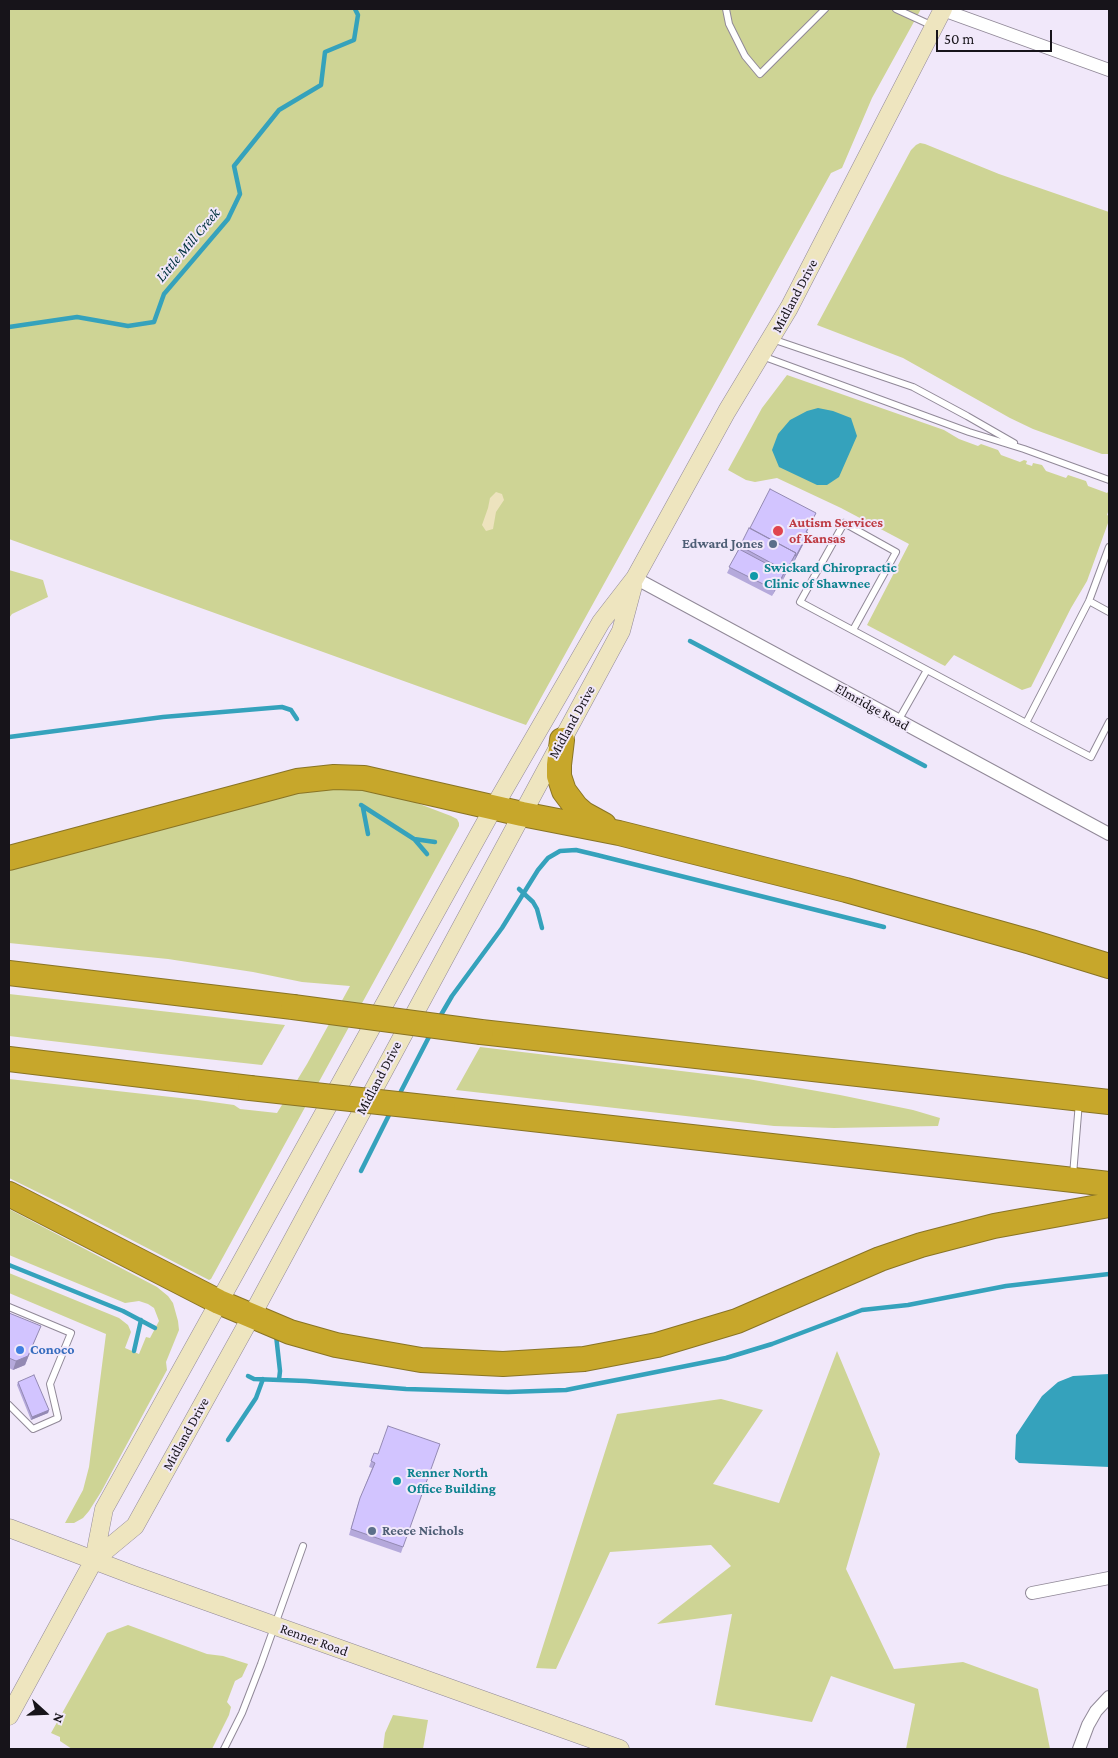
<!DOCTYPE html>
<style>
body{margin:0}
#map{position:relative;width:1118px;height:1758px;overflow:hidden;background:#f1e8fa;font-family:"Crimson Pro",serif}
canvas{display:block}
.frame{position:absolute;inset:0;border:10px solid #17141a;pointer-events:none}
.north{position:absolute;left:20px;top:1688px;width:50px;height:50px;-webkit-text-stroke:4px #f1e8fa;paint-order:stroke;rotate:110deg;font-size:14px;font-weight:700;line-height:20px;text-align:center;color:#17141a}
.north::after{content:'';display:block;margin:auto;width:18px;height:22px;background:#17141a;clip-path:polygon(50% 0,100% 100%,50% 72%,0 100%)}
.scale{position:absolute;left:936px;top:30px;width:116px;height:22px;box-sizing:border-box;border:2px solid #17141a;border-top:0;padding-left:6px;font-size:15px;line-height:18px;white-space:nowrap;color:#17141a;-webkit-text-stroke:4px #f1e8fa;paint-order:stroke}
</style>
<div id="map">
<canvas width="1118" height="1758"></canvas>
<div class="frame"></div>
<div class="north">N</div>
<div class="scale">50 m</div>
</div>
<script>
const context = document.querySelector('canvas').getContext('2d');
context.lineJoin = 'round';
function paint(path, color) {
  context.fillStyle = color;
  context.fill(path, 'evenodd');
}
function toPath(rows) {
  const path = new Path2D();
  for (const r of rows) {
    path.moveTo(r[0], r[1]);
    for (let i = 2; i < r.length; i += 2) path.lineTo(r[i], r[i + 1]);
  }
  return path;
}
function stroke(path, color, width, dash) {
  context.strokeStyle = color;
  context.lineWidth = width;
  context.lineCap = dash ? 'butt' : 'round';
  context.setLineDash(dash || []);
  context.stroke(path);
}
function write(font, color, halo, rows, align = 'center') {
  context.font = font + ' "Crimson Pro",serif';
  context.lineWidth = 4;
  context.setLineDash([]);
  context.textBaseline = 'middle';
  context.strokeStyle = halo;
  context.fillStyle = color;
  for (const [text, x, y, turn = 0] of rows) {
    context.save();
    context.translate(x, y);
    context.rotate((+turn || 0) * Math.PI / 180);
    context.textAlign = isNaN(turn) ? turn : align;
    if (halo) context.strokeText(text, 0, 0);
    context.fillText(text, 0, 0);
    context.restore();
  }
}
paint(toPath([
 [9,9,921,9,872,98,842,168,831,173,526,725,9,539],
 [920,143,925,144,999,174,1109,212,1109,454,1102,454,1033,429,1010,418,903,358,817,325,911,150,916,145],
 [787,375,944,430,959,439,978,446,981,444,998,450,1001,455,1020,462,1024,460,1027,461,1026,464,1032,466,1033,463,1042,465,1046,471,1066,478,1068,475,1086,481,1088,486,1107,493,1109,491,1109,509,1107,515,1109,516,1108,523,1087,581,1071,608,1031,687,1022,690,954,655,945,666,941,664,867,625,909,544,841,508,777,478,755,482,746,480,728,470,762,408],
 [9,570,43,580,48,597,12,614,9,618],
 [334,788,357,788,409,800,451,816,457,819,459,823,459,826,211,1279,209,1280,66,1206,9,1178,9,1079,198,1100,234,1105,240,1109,277,1113,307,1064,350,986,302,982,253,972,168,959,9,943,9,867,265,801,310,791],
 [9,994,232,1019,285,1025,262,1065,161,1054,9,1036],
 [480,1047,748,1079,840,1095,913,1110,940,1118,938,1126,834,1128,774,1126,456,1090],
 [9,1209,157,1287,168,1296,173,1303,178,1321,179,1330,166,1362,167,1370,101,1492,89,1511,83,1518,74,1523,65,1523,83,1490,89,1467,106,1334,9,1293,9,1273,119,1318,128,1325,131,1332,125,1348,139,1354,146,1337,150,1338,159,1321,154,1308,148,1304,139,1301,125,1303,9,1255],
 [837,1351,880,1454,846,1569,894,1669,963,1662,1038,1689,1050,1749,906,1749,915,1704,831,1676,812,1722,715,1705,732,1614,657,1624,731,1566,711,1545,610,1552,556,1669,536,1668,617,1414,721,1399,763,1410,713,1484,779,1503],
 [128,1625,207,1654,223,1656,248,1664,242,1677,235,1681,227,1702,231,1707,229,1715,212,1749,72,1749,60,1741,60,1737,51,1733,107,1633],
 [393,1715,428,1720,423,1749,383,1749,385,1733]
]), '#ced495');
paint(toPath([
 [496,492,502,494,504,500,496,512,493,529,486,531,482,525,488,508,490,498]
]), '#ede3be');
paint(toPath([
 [818,408,833,411,851,418,857,436,839,477,827,485,817,485,779,467,772,450,778,434,790,420,807,411],
 [1109,1374,1109,1467,1019,1463,1015,1459,1016,1435,1042,1396,1058,1382,1073,1376]
]), '#35a2bc');
stroke(toPath([
 [9,327,77,317,128,326,154,322,164,294,228,219,240,194,234,166,279,110,321,85,325,52,354,40,358,15,355,9],
 [690,641,925,766],
 [9,737,163,717,282,707,291,710,297,719],
 [361,805,414,839,435,842],
 [363,808,368,834],
 [415,840,427,854],
 [519,889,533,902,537,909,542,928],
 [438,1020,452,996,502,928,538,870,548,858,560,851,576,850,597,855,884,927],
 [398,1097,431,1033],
 [361,1171,391,1111],
 [9,1265,123,1311,155,1328],
 [276,1335,280,1371,279,1380],
 [134,1351,141,1320],
 [248,1376,254,1379,306,1381,406,1389,508,1392,566,1390,726,1358,772,1344,862,1310,908,1305,1006,1286,1109,1274],
 [228,1440,256,1398,263,1379]
]), '#35a2bc', 4.5);
const lane = toPath([
 [726,9,729,24,745,56,760,74,825,9],
 [896,9,933,26],
 [772,339,913,387,967,416,1014,443],
 [762,356,969,432,1024,449,1109,480],
 [1089,601,1109,612],
 [853,630,896,552,844,523,800,602,927,670],
 [898,721,927,670,1026,723,1089,601,1109,547],
 [1026,723,1091,757,1109,722],
 [1073,1175,1079,1102],
 [9,1307,71,1333,50,1384,58,1418,33,1429,9,1405],
 [224,1749,242,1713,261,1664,303,1546]
]);
const street = toPath([
 [943,10,1109,70],
 [635,578,1109,834],
 [1032,1593,1109,1578],
 [1079,1749,1088,1725,1096,1711,1109,1697]
]);
const secondary = toPath([
 [9,1528,133,1575,620,1749],
 [94,1560,135,1526,251,1317,621,631,633,586],
 [9,1716,94,1560,104,1509,494,807,601,622,635,578,727,411,789,308,943,9]
]);
const highway = toPath([
 [562,740,559,765,559,776,564,791,576,807,584,814,604,825],
 [9,858,297,781,334,777,364,778,522,814,619,833,846,890,1031,942,1109,966],
 [9,973,293,1007],
 [481,1032,1109,1102],
 [9,1059,250,1088],
 [443,1109,1109,1184],
 [9,1194,219,1302,290,1332,336,1345,421,1360,503,1364,584,1359,657,1345,737,1321,880,1259,921,1245,994,1226,1109,1205]
]);
stroke(lane, '#918998', 8);
stroke(street, '#918998', 14);
stroke(secondary, '#918998', 19);
stroke(highway, '#897425', 26);
stroke(lane, '#fff', 6);
stroke(street, '#fff', 12);
stroke(secondary, '#eee5bf', 18);
stroke(highway, '#c7a72b', 24);
const highwayBridge = toPath([
 [293,1007,481,1032],
 [250,1088,443,1109]
]);
stroke(highwayBridge, '#897425', 26, []);
stroke(highwayBridge, '#c7a72b', 24);
paint(toPath([
 [816,513,807,532,808,533,806,539,794,562,792,561,783,580,782,579,772,596,727,573,740,546],
 [9,1313,37,1335,25,1365,13,1370,9,1368],
 [18,1382,49,1410,48,1413,31,1420,17,1385],
 [374,1453,403,1547,401,1553,349,1535,358,1504,372,1468,369,1467]
]), '#b5a9db');
paint(toPath([
 [808,533,806,539,794,562,796,556],
 [796,553,792,561,783,580,786,571],
 [784,573,782,579,772,596,775,590],
 [37,1335,25,1365,13,1370,16,1361],
 [49,1410,48,1413,31,1420,32,1417]
]), '#9389b2');
const building = toPath([
 [770,489,816,513,806,532,808,533,796,556,795,555,796,553,750,528,770,489],
 [749,528,796,553,786,571,740,546,749,528],
 [739,549,784,573,775,590,729,567,739,549],
 [9,1313,41,1326,28,1356,16,1361,9,1358,9,1313],
 [34,1375,49,1410,32,1417,18,1382,34,1375],
 [388,1426,440,1444,403,1547,351,1529,360,1498,375,1463,371,1461,374,1453,378,1454,388,1426]
]);
paint(building, '#d2c4ff');
stroke(building, '#9389b2', 1);
for (const [x, y, r, color] of [
 [778,531,6,"#e0444e"],
 [773,544,5,"#5c6f8a"],
 [754,576,5,"#0f9aa8"],
 [20,1350,5,"#3f7fe0"],
 [397,1481,5,"#0f9aa8"],
 [372,1531,5,"#5c6f8a"]
]) {
  const dot = new Path2D();
  dot.arc(x, y, r, 0, 2 * Math.PI);
  context.fillStyle = color;
  context.fill(dot);
  stroke(dot, '#f1e8fa', 2);
}
write('14px', '#17141a', '#f1e8fa', [
 ["Midland Drive",795,296,-62],
 ["Elmridge Road",872,707,29],
 ["Midland Drive",572,722,-61],
 ["Midland Drive",379,1078,-62],
 ["Midland Drive",186,1434,-61],
 ["Renner Road",314,1640,20]
]);
write('bold 14px', '#be3a42', '#f1e8fa', [
 ["Autism Services",789,523],
 ["of Kansas",789,539]
], 'left');
write('bold 14px', '#4e5e75', '#f1e8fa', [
 ["Edward Jones",763,544],
 ["Reece Nichols",382,1531,"left"]
], 'right');
write('bold 14px', '#0d838f', '#f1e8fa', [
 ["Swickard Chiropractic",764,568],
 ["Clinic of Shawnee",764,584],
 ["Renner North",407,1473],
 ["Office Building",407,1489]
], 'left');
write('bold 14px', '#366cbe', '#f1e8fa', [
 ["Conoco",30,1350]
], 'left');
write('italic 15px', '#00323d', '#f1e8fa', [
 ["Little Mill Creek",188,245,-50]
]);
</script>
